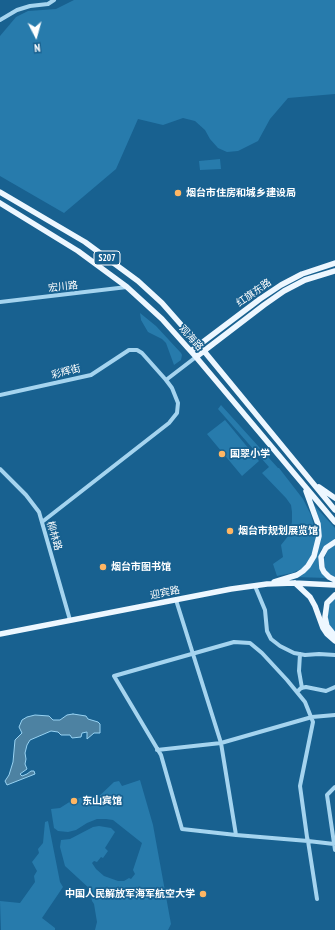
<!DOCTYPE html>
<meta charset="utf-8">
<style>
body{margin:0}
#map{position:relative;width:335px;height:930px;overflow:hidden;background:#186190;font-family:"PT Sans Narrow",sans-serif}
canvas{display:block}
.north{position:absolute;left:16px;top:16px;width:40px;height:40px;-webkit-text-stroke:3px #186190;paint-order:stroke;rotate:174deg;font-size:11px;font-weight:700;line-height:16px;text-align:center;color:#fff}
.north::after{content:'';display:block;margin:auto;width:14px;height:18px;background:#fff;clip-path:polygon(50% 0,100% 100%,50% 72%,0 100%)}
</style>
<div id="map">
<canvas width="335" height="930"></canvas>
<div class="north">N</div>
</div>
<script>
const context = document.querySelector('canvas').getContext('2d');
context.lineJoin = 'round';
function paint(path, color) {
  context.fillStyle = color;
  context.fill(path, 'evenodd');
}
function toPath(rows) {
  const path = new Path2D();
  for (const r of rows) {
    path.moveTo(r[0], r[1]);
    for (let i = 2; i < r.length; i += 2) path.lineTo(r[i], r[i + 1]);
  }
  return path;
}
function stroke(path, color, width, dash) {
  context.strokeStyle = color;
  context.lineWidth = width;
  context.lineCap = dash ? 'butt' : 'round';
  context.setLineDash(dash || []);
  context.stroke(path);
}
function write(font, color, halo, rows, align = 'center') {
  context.font = font + ' "PT Sans Narrow","Noto Sans SC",sans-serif';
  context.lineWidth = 3.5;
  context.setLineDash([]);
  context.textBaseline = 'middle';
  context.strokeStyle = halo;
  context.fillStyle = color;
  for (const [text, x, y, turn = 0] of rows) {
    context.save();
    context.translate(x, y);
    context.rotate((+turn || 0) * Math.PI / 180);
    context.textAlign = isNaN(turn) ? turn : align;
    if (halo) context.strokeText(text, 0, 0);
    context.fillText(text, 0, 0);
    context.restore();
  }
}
paint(toPath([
 [74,0,335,0,335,94,288,98,270,119,258,141,238,151,227,152,218,148,210,139,205,130,195,121,183,118,163,125,138,119,116,169,64,213,0,176,0,36,16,17,28,11,56,9],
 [220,159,221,169,200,170,199,161],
 [140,313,156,326,181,353,182,355,181,360,174,365,166,343,162,339,148,332,141,320],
 [221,405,278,468,279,468,303,499,311,515,315,530,316,540,314,550,307,563,301,569,292,573,277,576,273,564,283,557,281,545,289,535,292,522,292,512,291,505,286,498,262,473,269,467,218,409],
 [225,420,259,461,242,476,207,434],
 [314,505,335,528,335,540,325,546,321,550,318,560,320,568,328,578,294,577,314,560,320,522],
 [335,545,335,578,330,576,325,568,324,559,328,550],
 [335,598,335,632,331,627,327,620,328,607],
 [140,780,153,825,171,924,168,930,95,930,97,922,94,904,92,901,90,889,65,866,60,847,61,840,70,839,93,827,99,826,111,828,115,832,105,848,108,851,103,858,101,857,97,862,94,861,92,863,96,869,104,876,118,881,124,881,129,878,131,879,135,874,133,870,142,843,113,820,106,819,97,819,87,823,76,830,68,832,58,831,54,828,51,809,60,808,71,801,88,795,95,800,114,782,119,781,122,786],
 [48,821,60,882,63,887,42,918,55,928,55,930,1,930,0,901,20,903,35,882,34,876,37,871,32,862,39,853,38,849,43,843,45,822]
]), '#277bac');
const water = toPath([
 [73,714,86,716,88,719,98,722,100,724,100,733,94,733,87,739,87,732,82,733,81,737,72,738,70,735,61,735,58,732,51,731,30,740,27,745,25,753,26,759,25,764,27,769,20,774,22,776,27,774,31,771,34,771,35,774,7,785,5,781,9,775,13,762,15,740,22,733,19,727,22,720,27,717,35,715,49,716,53,720,60,720,67,715,73,714]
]);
paint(water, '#4d82a2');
stroke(water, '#97d2f2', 1);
stroke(toPath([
 [0,20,17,10,30,6,48,4,54,0],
 [0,302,127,287],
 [0,395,91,375,129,350,137,350,142,353,166,380],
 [0,469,26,495,39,512,70,620],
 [42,522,169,423,177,413,178,403,172,388,166,380,196,357],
 [255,586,265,610,267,631,271,639,280,646,294,653,305,655,319,654,335,655],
 [176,600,221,743,236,835],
 [300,654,299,671,302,688],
 [297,692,301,688,306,687,326,691,335,687],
 [157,750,221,743,312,717,335,715],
 [335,787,327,795,335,850],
 [317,899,308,841,307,837,300,786,313,722,305,702,287,680,262,653,250,643,234,642,114,676,161,755,182,829,236,835,308,841,334,844]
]), '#a5d4ef', 4);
stroke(toPath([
 [0,192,85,242,138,281,162,303,199,345,335,510],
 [0,203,78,251,127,287,162,319,196,357,335,522],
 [191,351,260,299,281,285,302,274,335,263],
 [196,357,264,305,284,291,305,280,335,271],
 [319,487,335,498],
 [335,542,326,548,321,557,322,568,324,572,329,577,335,580],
 [274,582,297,575,303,571,308,566,314,556,319,536,318,524,306,491],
 [295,583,310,597,315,606,323,628,327,634,335,641],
 [335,595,327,603,325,617,327,626,335,636],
 [0,634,231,589,267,584,294,583,335,585]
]), '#edf7ff', 5.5);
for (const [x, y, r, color] of [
 [178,193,4,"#ffb663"],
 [222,454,4,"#ffb663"],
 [230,531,4,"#ffb663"],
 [103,567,4,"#ffb663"],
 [74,801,4,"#ffb663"],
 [203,894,4,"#ffb663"]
]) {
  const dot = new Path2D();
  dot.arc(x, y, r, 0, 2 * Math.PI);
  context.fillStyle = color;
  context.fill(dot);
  stroke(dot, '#186190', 1.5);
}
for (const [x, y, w] of [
 [107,258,26]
]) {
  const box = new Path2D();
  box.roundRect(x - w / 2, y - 7, w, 14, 3);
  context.fillStyle = '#186190';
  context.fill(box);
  stroke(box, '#fff', 1);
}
write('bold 9px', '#fff', null, [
 ["S207",107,258]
]);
write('bold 10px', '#fff', '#186190', [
 ["烟台市住房和城乡建设局",186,193],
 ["国翠小学",230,454],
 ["烟台市规划展览馆",238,531],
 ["烟台市图书馆",111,567],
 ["东山宾馆",82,801],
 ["中国人民解放军海军航空大学",195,894,"right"]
], 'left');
write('10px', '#fff', '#186190', [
 ["宏川路",63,287,-6],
 ["红旗东路",254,293,-35],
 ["观海路",191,338,48],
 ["彩辉街",66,372,-14],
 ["柳林路",54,536,74],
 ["迎宾路",165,593,-11]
]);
</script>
